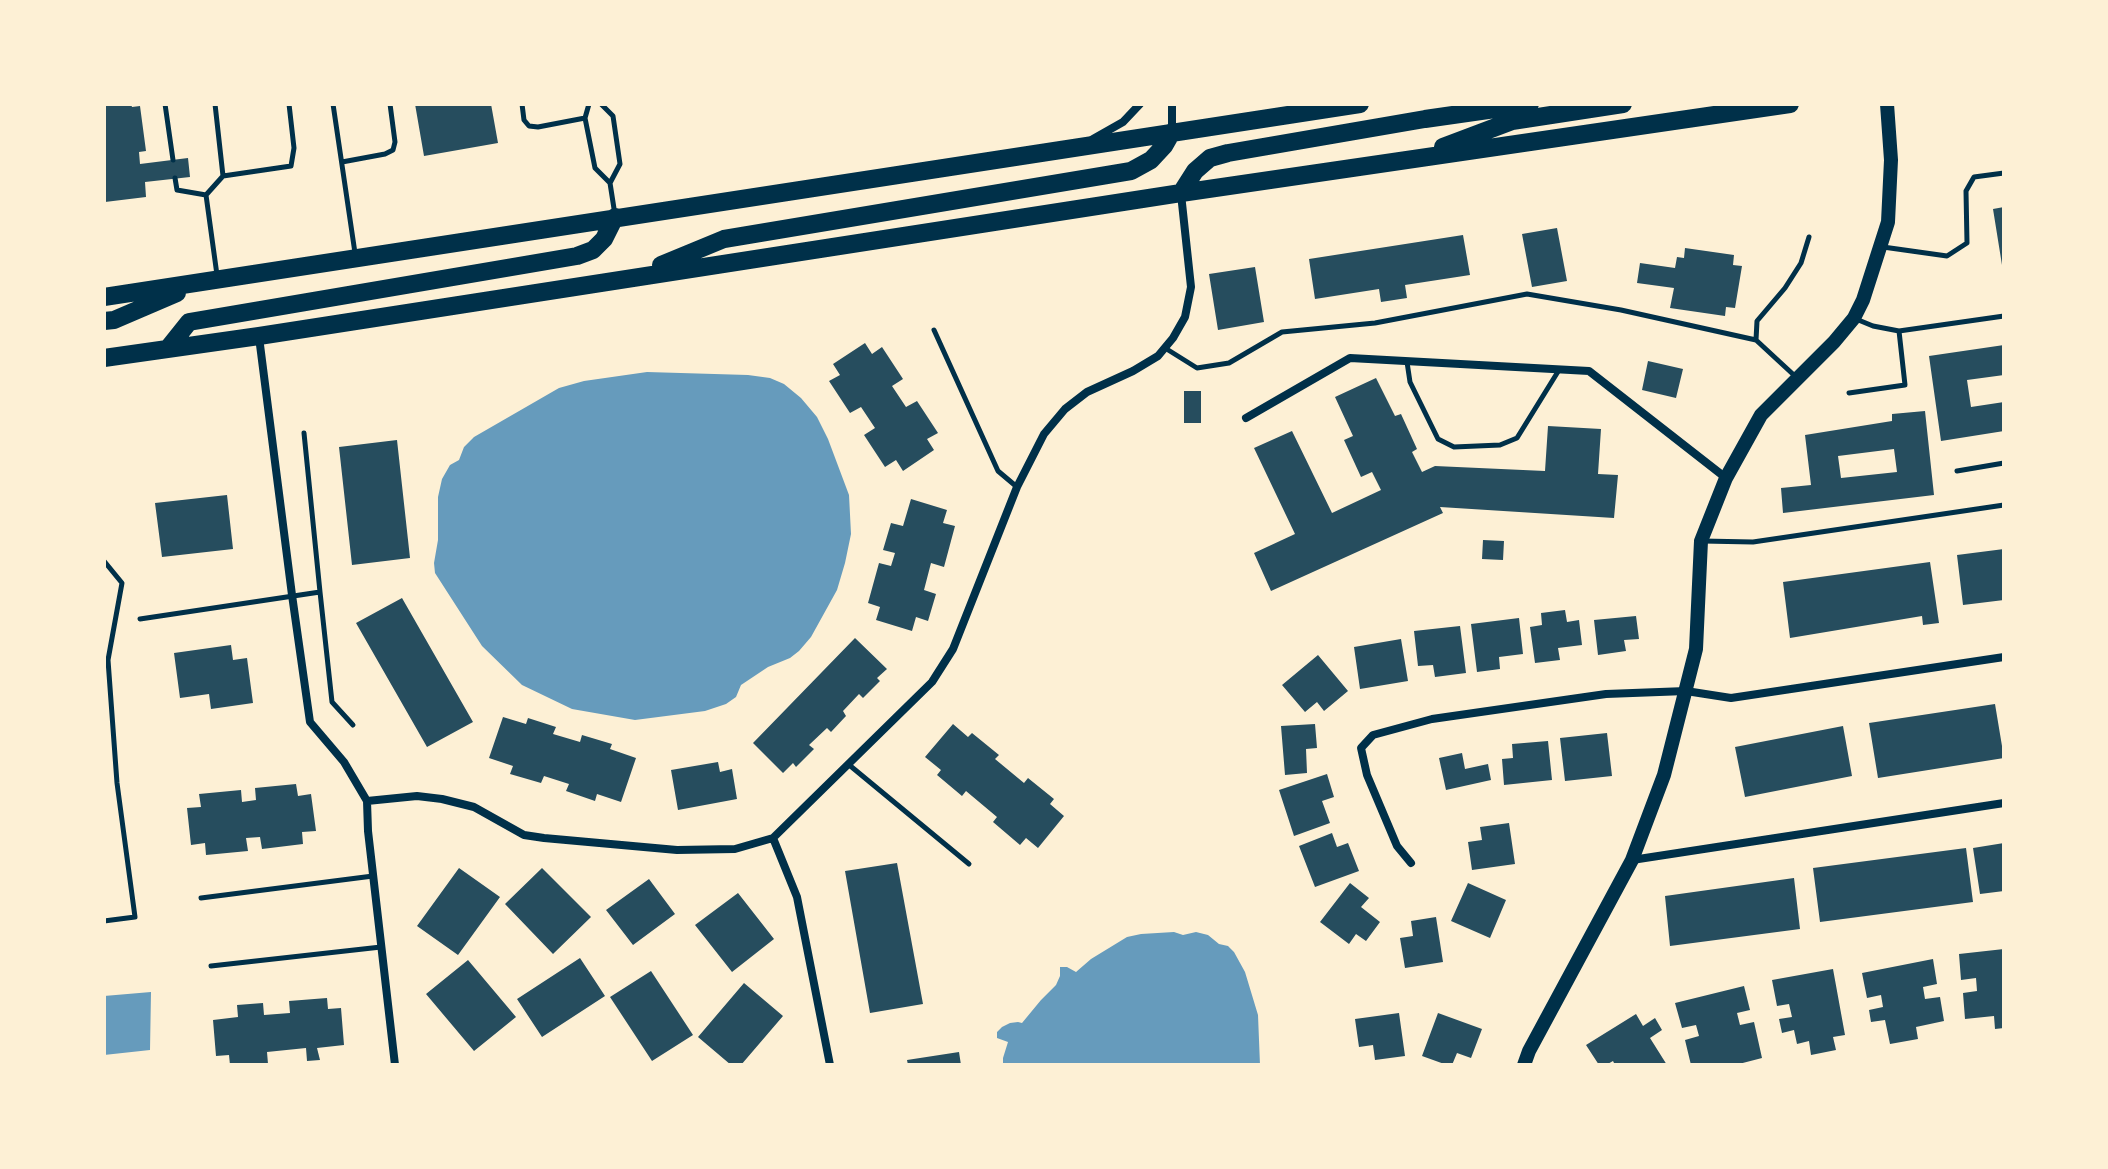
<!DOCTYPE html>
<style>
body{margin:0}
#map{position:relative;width:2108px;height:1169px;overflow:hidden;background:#fdf0d5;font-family:Figtree,sans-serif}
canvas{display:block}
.frame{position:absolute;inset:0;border:106px solid #fdf0d5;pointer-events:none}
</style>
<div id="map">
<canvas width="2108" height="1169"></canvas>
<div class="frame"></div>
</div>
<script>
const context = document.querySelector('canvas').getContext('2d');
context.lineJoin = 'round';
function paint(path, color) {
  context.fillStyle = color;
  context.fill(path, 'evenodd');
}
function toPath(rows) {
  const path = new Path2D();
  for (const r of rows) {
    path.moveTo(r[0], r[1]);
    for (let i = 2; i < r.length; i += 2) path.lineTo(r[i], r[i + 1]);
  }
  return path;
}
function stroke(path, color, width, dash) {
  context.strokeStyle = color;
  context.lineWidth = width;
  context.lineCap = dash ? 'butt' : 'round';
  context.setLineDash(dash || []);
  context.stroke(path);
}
paint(toPath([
 [647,372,748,375,770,378,784,384,801,398,817,417,828,439,849,495,851,534,845,563,837,590,811,637,799,651,790,658,768,667,741,685,736,697,726,704,705,711,635,720,572,709,522,685,482,646,435,573,434,563,438,540,438,497,442,479,450,465,459,460,464,447,474,437,559,388,584,381],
 [1174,932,1183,935,1196,932,1208,935,1219,944,1228,946,1234,952,1245,972,1258,1015,1260,1065,1003,1065,1003,1058,1008,1042,997,1038,997,1032,1002,1027,1010,1023,1018,1022,1022,1023,1041,1000,1056,985,1060,976,1060,967,1067,967,1076,972,1091,959,1127,937,1141,934],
 [151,992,150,1050,104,1055,104,996]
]), '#669bbc');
paint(toPath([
 [104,104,131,104,132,107,140,106,146,151,139,152,140,164,188,158,190,177,145,182,146,197,105,202],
 [415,104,491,104,498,143,424,156],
 [2004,207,2004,265,2002,265,1993,209],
 [1557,228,1567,281,1532,287,1522,234],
 [1463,235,1470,275,1405,285,1407,298,1381,302,1379,289,1315,299,1309,259],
 [1685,248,1734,255,1733,265,1742,266,1735,308,1726,307,1725,316,1670,308,1674,288,1637,283,1640,263,1675,268,1677,257,1684,258],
 [1255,267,1264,322,1218,330,1209,274],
 [865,343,872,354,882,347,903,379,892,386,906,407,917,401,938,433,927,439,934,450,903,471,896,460,885,467,864,435,875,428,861,407,850,413,829,381,840,375,833,364],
 [2004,345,2004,375,1967,380,1971,407,2004,402,2004,431,1941,441,1929,356],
 [1648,361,1683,369,1676,398,1642,390],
 [1376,378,1395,416,1401,414,1417,449,1412,452,1422,472,1435,466,1545,471,1548,426,1601,429,1598,474,1618,475,1614,518,1440,507,1443,513,1271,591,1254,553,1295,534,1254,448,1292,431,1332,513,1381,490,1372,472,1361,477,1344,440,1353,436,1335,397],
 [1184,391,1201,391,1201,423,1184,423],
 [1925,411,1934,495,1783,513,1781,488,1811,485,1805,435,1892,421,1892,414],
 [1894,449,1897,472,1841,478,1838,456],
 [397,440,410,558,352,565,339,447],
 [227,495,233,549,162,557,155,503],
 [911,499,947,510,943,523,955,526,944,567,931,563,924,590,936,594,928,621,916,617,912,631,876,620,880,607,868,603,879,563,891,566,895,553,883,550,891,523,903,526],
 [1483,540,1504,541,1503,560,1482,559],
 [2004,549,2004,600,1963,605,1957,555],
 [1930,562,1939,623,1923,625,1922,616,1790,638,1783,582],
 [402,598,473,722,427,747,356,623],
 [1565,610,1567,622,1579,620,1582,645,1558,648,1560,660,1535,663,1530,627,1542,625,1541,613],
 [1636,616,1639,639,1624,640,1626,651,1598,655,1594,620],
 [1519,618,1523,654,1499,657,1500,669,1477,672,1471,624],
 [1460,626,1466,673,1435,677,1433,665,1418,666,1414,631],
 [855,638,887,669,877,678,880,681,863,698,859,694,843,711,846,716,831,732,827,728,809,745,814,749,796,767,793,763,783,773,753,743],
 [1401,639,1408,681,1360,689,1354,647],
 [231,645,233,660,247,658,253,703,211,709,209,694,180,698,174,653],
 [1318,655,1348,691,1324,711,1317,702,1305,712,1282,685],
 [1995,704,2004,758,1878,778,1869,723],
 [503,717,526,724,528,718,556,727,553,734,580,742,582,735,612,744,610,749,636,758,621,802,597,794,595,801,566,791,569,784,544,776,541,783,510,774,513,766,489,758],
 [953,724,968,737,972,733,999,755,995,759,1024,783,1028,778,1054,799,1050,804,1064,816,1038,848,1026,838,1020,845,993,822,997,817,966,791,962,796,937,775,941,770,925,757],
 [1315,724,1317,748,1306,749,1307,773,1285,775,1281,726],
 [1843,726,1852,776,1745,797,1735,747],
 [1607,733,1612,776,1565,781,1560,738],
 [1548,741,1552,780,1504,785,1502,759,1513,758,1512,744],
 [1462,753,1465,769,1488,764,1491,780,1446,790,1439,758],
 [718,762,720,772,732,769,737,799,678,810,671,770],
 [1327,774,1334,797,1322,801,1330,823,1294,836,1279,790],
 [296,784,298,796,311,794,316,831,302,832,303,844,262,849,260,837,246,838,248,851,206,855,205,843,191,845,187,808,201,807,199,794,241,790,242,802,256,800,255,788],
 [1509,823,1515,864,1472,870,1468,842,1482,840,1480,827],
 [1332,833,1337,847,1348,843,1359,871,1315,887,1299,846],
 [2004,843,2004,891,1980,894,1973,848],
 [1966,848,1973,902,1820,922,1813,868],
 [897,863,923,1004,870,1013,845,871],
 [459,868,500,897,458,955,417,926],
 [542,868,591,917,553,954,505,904],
 [1794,878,1800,929,1670,946,1665,896],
 [649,879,675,914,633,945,606,910],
 [1350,883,1369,898,1361,907,1380,922,1366,941,1356,934,1349,944,1320,922],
 [1468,883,1506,900,1490,938,1451,921],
 [738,893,774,939,732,972,695,925],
 [1436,917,1443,962,1405,968,1400,938,1413,936,1411,921],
 [2004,949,2004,1028,1995,1029,1994,1016,1965,1019,1963,993,1977,991,1976,978,1961,980,1959,954],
 [580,958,605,996,542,1037,517,999],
 [1933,959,1937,984,1923,987,1925,999,1940,997,1944,1021,1916,1027,1918,1039,1890,1044,1885,1020,1871,1022,1869,1010,1883,1007,1881,995,1867,998,1862,973],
 [468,960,516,1017,474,1051,426,994],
 [1833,969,1845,1035,1833,1037,1836,1050,1811,1055,1809,1041,1797,1044,1794,1030,1782,1033,1779,1019,1792,1017,1789,1004,1777,1006,1772,980],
 [651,971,693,1035,652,1061,610,997],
 [744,983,783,1016,741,1065,731,1065,698,1037],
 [1744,986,1750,1010,1737,1013,1740,1025,1754,1022,1762,1058,1735,1065,1707,1065,1706,1063,1691,1065,1685,1040,1699,1036,1696,1025,1682,1028,1675,1003],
 [327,998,328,1009,341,1008,344,1045,317,1048,320,1060,307,1061,306,1048,267,1052,268,1064,257,1065,230,1065,229,1055,216,1056,213,1020,238,1017,237,1005,263,1003,264,1015,290,1013,289,1001],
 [1399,1013,1405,1056,1375,1060,1373,1045,1359,1047,1355,1019],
 [1438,1013,1482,1029,1471,1058,1457,1053,1452,1065,1447,1065,1422,1056],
 [1636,1014,1643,1026,1655,1018,1662,1030,1650,1038,1667,1065,1615,1065,1613,1061,1606,1065,1599,1065,1586,1045],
 [959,1052,961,1065,908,1065,907,1060]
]), '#264d5e');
stroke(toPath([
 [165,104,173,160],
 [215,104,223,176],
 [333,104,355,253],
 [522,104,524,120,529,126,538,127,585,118],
 [589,104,585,118,595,168,610,183,615,215],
 [601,104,613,116,620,164,610,183],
 [342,162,385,154,393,150,395,142,390,104],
 [175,178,177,190,206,195],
 [1883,247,1947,256,1967,243,1966,191,1974,177,2004,173],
 [217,275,206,195,223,176,291,166,294,148,289,104],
 [1856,319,1873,326,1899,331,2004,316],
 [934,330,998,471,1017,487],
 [1756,340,1757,321,1785,288,1801,263,1809,237],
 [1165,348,1197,368,1229,363,1282,332,1375,323,1527,294,1621,310,1756,340,1796,377],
 [1407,362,1410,382,1438,439,1454,447,1500,445,1517,438,1559,370],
 [1849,393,1905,385,1899,331],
 [304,433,320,592],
 [1957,471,2004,463],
 [1702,541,1753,542,2004,505],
 [104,561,122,583,108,660,117,783,135,917,104,921],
 [140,619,320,592,332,702,353,725],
 [848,764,969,864],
 [201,898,373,876],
 [211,966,381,947]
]), '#003049', 5);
stroke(toPath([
 [1172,104,1172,131],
 [1093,139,1123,122,1140,104],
 [259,337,292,595,310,722,344,762,367,801,368,831,395,1065],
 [1246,418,1350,358,1589,371,1726,478],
 [367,801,417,796,442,799,474,807,524,835,544,838,677,850,735,849,773,838,932,682,953,649,1017,487,1044,434,1065,409,1087,392,1133,371,1158,356,1173,338,1185,317,1191,287,1181,194],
 [773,838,797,897,830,1065],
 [1632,860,2004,803],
 [1411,863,1397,846,1367,775,1361,748,1373,735,1432,719,1606,694,1686,691,1731,698,2004,657]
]), '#003049', 8);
stroke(toPath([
 [1524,1065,1529,1051,1632,860,1664,775,1696,649,1701,541,1726,478,1761,415,1834,342,1854,318,1863,300,1888,222,1891,160,1887,104]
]), '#003049', 14);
stroke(toPath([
 [1443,147,1512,121,1623,104],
 [1181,193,1195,171,1210,158,1228,153,1425,119,1530,104],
 [661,265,724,239,1131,171,1151,160,1164,146,1172,132],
 [104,297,1360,104],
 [104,321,114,320,177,293],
 [169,347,189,322,577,256,593,250,604,239,615,217],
 [104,358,259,336,1181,193,1790,104]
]), '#003049', 18);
</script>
